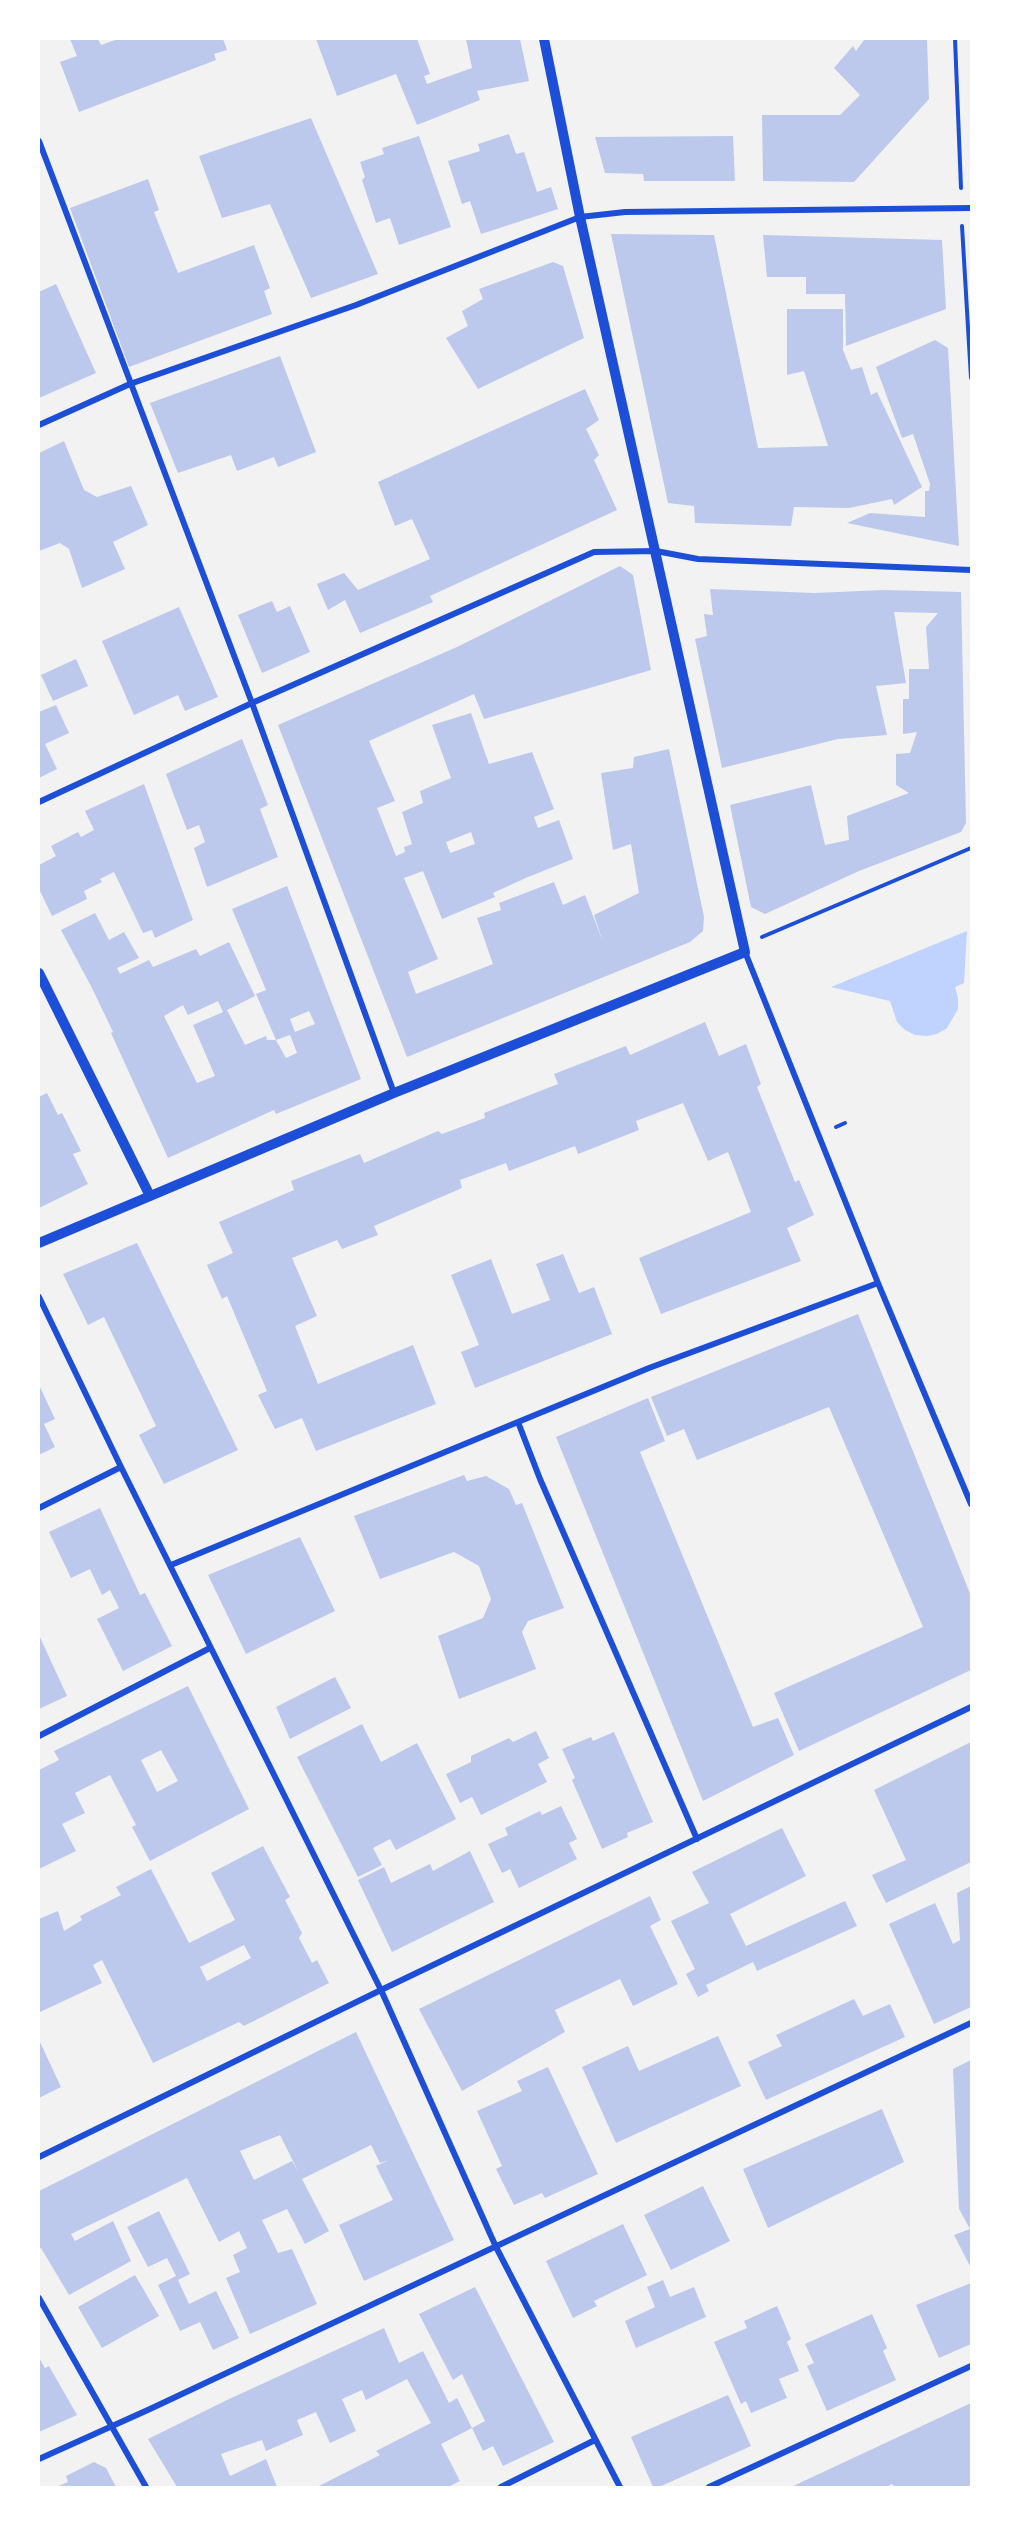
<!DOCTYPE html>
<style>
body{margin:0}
#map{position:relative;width:1010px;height:2526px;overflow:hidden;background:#f2f2f2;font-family:"Noto Sans",sans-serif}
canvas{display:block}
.frame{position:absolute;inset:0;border:40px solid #fff;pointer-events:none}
</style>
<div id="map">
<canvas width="1010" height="2526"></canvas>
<div class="frame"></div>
</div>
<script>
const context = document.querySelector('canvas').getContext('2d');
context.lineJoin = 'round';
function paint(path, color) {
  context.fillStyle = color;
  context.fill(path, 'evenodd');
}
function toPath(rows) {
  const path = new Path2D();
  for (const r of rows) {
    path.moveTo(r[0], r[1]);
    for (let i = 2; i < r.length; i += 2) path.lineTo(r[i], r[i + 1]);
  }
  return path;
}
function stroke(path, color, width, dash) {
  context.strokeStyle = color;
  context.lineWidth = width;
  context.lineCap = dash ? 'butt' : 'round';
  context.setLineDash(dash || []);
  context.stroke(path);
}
paint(toPath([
 [967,931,964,983,955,987,958,998,958,1009,947,1028,937,1034,927,1036,915,1035,905,1030,897,1022,890,1001,831,987]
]), '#bfd3fe');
paint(toPath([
 [70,39,98,39,101,45,118,39,223,39,227,50,214,54,216,60,79,112,60,62,77,56],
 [316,39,417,39,430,74,424,76,427,84,472,68,466,39,520,39,529,81,477,91,480,100,417,125,396,74,337,96],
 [870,39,927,39,929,99,854,182,763,181,762,115,840,115,860,95,834,68,853,46,856,51,864,40],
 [311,118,378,274,311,298,270,204,222,218,199,156],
 [509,134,516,154,524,152,537,192,551,187,558,209,481,234,470,201,462,204,448,161,480,151,478,144],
 [419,136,451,227,399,245,390,218,376,223,362,180,365,177,360,162,384,154,382,148],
 [733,136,735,181,644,181,643,174,605,173,595,137],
 [148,179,159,210,154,212,178,273,254,245,270,288,264,291,272,314,129,367,70,208],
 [611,234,714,235,758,448,828,446,804,371,787,375,787,309,843,309,843,350,851,370,862,367,871,395,877,392,922,487,894,505,892,499,849,508,794,507,791,526,695,523,694,506,668,503],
 [763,235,942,240,946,309,846,346,845,294,806,294,806,277,767,277],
 [553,262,563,266,584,338,478,389,446,338,468,326,462,311,483,299,479,289],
 [56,284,96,373,39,398,39,292],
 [935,340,948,348,959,546,847,523,870,513,925,517,925,491,929,491,930,484,913,434,902,438,876,367],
 [280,356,316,452,278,467,274,457,237,471,231,455,178,473,150,403],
 [585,389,599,420,586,429,599,455,594,460,617,510,430,596,433,602,360,633,345,600,328,610,317,584,344,573,358,590,430,559,412,519,395,526,378,482],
 [64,441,84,490,97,497,131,486,148,525,113,542,125,569,82,588,69,549,60,543,39,551,39,453],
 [620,566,633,575,651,670,484,719,474,694,369,741,395,801,377,808,396,856,405,852,404,847,412,844,402,812,423,803,420,791,451,778,432,725,471,713,489,764,532,752,554,809,534,817,538,828,559,820,573,859,528,877,493,893,495,897,442,919,423,871,404,878,438,959,408,972,416,994,493,964,477,918,501,910,499,903,554,882,563,905,585,895,603,942,594,915,639,893,631,844,613,850,601,773,633,768,634,757,669,749,704,917,703,931,690,942,407,1057,278,725,457,647],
 [471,832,475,844,450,853,446,842],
 [710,589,814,593,884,590,961,592,966,823,961,832,859,871,765,914,751,907,730,805,811,785,825,845,849,840,847,816,909,793,896,785,896,754,910,753,917,732,903,734,903,699,909,699,909,669,929,669,926,627,938,613,894,612,906,683,876,686,887,735,838,739,722,768,695,639,707,636,704,614,713,615],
 [272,601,277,612,290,606,310,652,262,673,238,615],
 [179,607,218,697,185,711,178,695,134,715,102,641],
 [76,659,88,686,53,701,41,675],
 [56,705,69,733,45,744,57,769,39,778,39,712],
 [242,739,268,805,260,809,278,857,207,887,194,848,205,842,199,825,187,830,166,774],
 [144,784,193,920,155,938,152,930,143,933,114,872,100,879,102,882,84,891,87,899,52,916,39,889,39,865,56,856,51,846,78,832,81,837,94,830,85,811],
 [287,886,361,1079,276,1114,274,1110,168,1158,111,1033,113,1032,92,988,61,930,95,913,109,940,124,932,139,958,117,968,120,974,149,960,153,967,196,949,200,956,229,942,255,996,227,1010,245,1045,266,1036,267,1040,276,1040,286,1058,297,1053,290,1035,276,1040,256,994,266,990,232,909],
 [218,1001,223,1012,193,1025,215,1076,197,1083,164,1016,183,1005,188,1015],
 [309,1011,315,1024,295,1032,290,1019],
 [705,1022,719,1056,746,1044,761,1084,757,1087,795,1182,799,1180,814,1215,787,1228,801,1261,661,1314,639,1258,751,1212,728,1152,708,1161,683,1103,636,1121,639,1130,578,1154,575,1146,509,1171,506,1163,460,1180,462,1188,374,1226,378,1235,342,1249,337,1240,292,1258,317,1316,295,1326,318,1384,413,1345,436,1404,316,1451,302,1418,275,1429,258,1395,267,1391,227,1296,222,1299,207,1265,233,1253,219,1222,294,1190,291,1181,360,1154,364,1163,438,1131,442,1134,485,1118,484,1113,558,1084,554,1074,626,1046,630,1055],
 [47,1093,58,1115,62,1113,81,1151,73,1154,88,1184,39,1208,39,1097],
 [137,1243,238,1450,164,1484,139,1435,156,1426,104,1317,88,1325,63,1274],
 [563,1254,579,1293,594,1287,612,1334,475,1388,461,1352,479,1345,451,1275,491,1259,512,1314,550,1300,536,1264],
 [858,1314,971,1596,971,1670,799,1751,774,1693,923,1627,829,1407,697,1460,684,1429,667,1436,651,1397],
 [39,1385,55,1419,44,1424,55,1447,39,1455],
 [648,1398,665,1441,640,1452,753,1727,778,1718,794,1755,703,1801,556,1437],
 [464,1475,467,1481,486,1476,509,1489,516,1505,522,1503,564,1608,528,1621,522,1632,536,1669,459,1699,438,1636,483,1618,491,1599,479,1566,454,1552,380,1579,354,1516],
 [100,1508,140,1595,145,1593,172,1646,123,1671,97,1619,119,1608,110,1590,102,1595,90,1569,71,1578,49,1532],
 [300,1537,335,1611,246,1654,208,1575],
 [39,1635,67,1696,39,1709],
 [335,1677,351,1708,290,1739,276,1707],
 [188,1686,249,1809,150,1861,132,1827,136,1825,110,1775,75,1793,85,1813,62,1824,76,1851,39,1869,39,1770,59,1760,54,1751],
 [161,1750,178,1781,157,1792,141,1760],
 [362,1724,381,1762,417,1743,456,1819,396,1850,390,1839,373,1848,382,1865,358,1877,297,1757],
 [536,1731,549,1758,538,1764,547,1782,481,1815,472,1797,460,1803,446,1774,471,1762,471,1756,509,1738,513,1742],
 [614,1732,653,1822,627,1833,628,1837,602,1849,572,1780,575,1778,562,1749,591,1737,593,1741],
 [971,1742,971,1862,886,1903,872,1875,906,1860,874,1790],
 [561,1806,577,1839,569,1843,577,1859,519,1888,510,1869,502,1873,488,1844,508,1835,505,1828,540,1811,542,1815],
 [782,1828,806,1876,730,1914,746,1946,845,1901,857,1926,757,1971,753,1962,706,1985,709,1991,698,1997,686,1974,695,1969,671,1921,709,1903,692,1872],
 [263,1846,290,1897,285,1900,302,1933,299,1938,312,1963,317,1960,329,1983,244,2026,239,2022,153,2063,102,1960,93,1965,102,1983,40,2012,39,1919,58,1911,64,1931,82,1920,80,1916,121,1895,116,1887,151,1869,189,1943,235,1920,211,1873],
 [244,1945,251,1958,207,1981,200,1967],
 [470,1851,494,1902,392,1952,358,1880,384,1867,391,1883,430,1864,433,1871],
 [971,1886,971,2007,934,2024,889,1924,935,1903,953,1944,960,1940,957,1893],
 [650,1896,661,1920,650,1926,678,1984,633,2006,620,1979,555,2010,565,2032,462,2091,419,2009],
 [854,1999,863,2016,890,2004,905,2037,766,2100,748,2062,782,2046,776,2035],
 [356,2032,454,2240,364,2281,339,2225,393,2200,376,2166,389,2160,380,2163,371,2145,302,2179,329,2231,305,2244,287,2209,262,2220,278,2253,292,2249,317,2304,250,2334,226,2278,240,2272,233,2255,247,2248,239,2231,219,2242,187,2178,71,2234,75,2241,113,2221,131,2261,69,2295,41,2248,39,2249,39,2191],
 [280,2135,298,2171,292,2161,254,2180,240,2151],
 [718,2036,741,2086,616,2143,582,2067,628,2046,639,2071],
 [39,2040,61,2087,39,2098],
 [971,2060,971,2268,954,2235,970,2229,959,2209,953,2069],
 [548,2067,598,2174,545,2198,542,2193,514,2205,496,2169,502,2166,477,2111,522,2091,517,2081],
 [882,2109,904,2162,768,2228,743,2169],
 [703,2186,730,2241,671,2270,644,2215],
 [159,2211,190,2274,178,2280,189,2304,216,2291,239,2338,213,2350,200,2322,180,2331,158,2285,176,2276,167,2258,148,2267,127,2227],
 [623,2224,647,2275,594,2301,597,2306,573,2318,546,2261],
 [135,2275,159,2316,102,2348,78,2307],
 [663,2280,670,2297,694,2287,706,2317,636,2348,625,2321,655,2307,647,2287],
 [971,2283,971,2344,939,2358,916,2305],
 [475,2287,554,2442,503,2466,493,2446,483,2451,472,2428,441,2444,460,2481,448,2487,317,2487,380,2455,376,2451,431,2423,407,2379,366,2400,362,2390,342,2399,356,2431,330,2443,316,2412,297,2420,303,2435,266,2451,262,2440,221,2454,230,2476,266,2459,277,2487,177,2487,148,2439,227,2400,384,2328,399,2363,423,2351,449,2403,457,2398,472,2428,485,2421,462,2374,453,2380,419,2314],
 [777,2306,791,2339,787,2342,799,2371,779,2379,787,2398,751,2413,746,2401,741,2404,714,2342,747,2328,744,2321],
 [872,2314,887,2348,883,2351,896,2380,827,2411,807,2366,814,2363,805,2344],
 [39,2358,45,2368,49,2366,77,2415,39,2432],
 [728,2395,751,2446,659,2487,653,2487,631,2437],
 [971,2403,971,2487,895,2487,892,2484,886,2487,791,2487],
 [94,2462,106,2468,116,2487,56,2487,68,2482,66,2476]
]), '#bdc9ec');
stroke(toPath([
 [955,39,961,188],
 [962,226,971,378],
 [762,937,971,848],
 [836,1127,845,1123]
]), '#1d4ed8', 4);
stroke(toPath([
 [39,141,252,703,394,1093],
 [39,425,130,384,356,305,580,217,625,212,971,208],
 [39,802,252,703,594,552,656,551,698,559,971,570],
 [745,952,878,1283,971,1504],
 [39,1297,121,1467,381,1990,496,2247,620,2487],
 [518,1422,540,1479,697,1839],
 [39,1508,121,1467],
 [171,1565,649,1368,878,1283],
 [39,1736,210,1648],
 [39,2157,381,1990,971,1707],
 [39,2298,146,2487],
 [39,2459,150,2409,971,2023],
 [501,2487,595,2440],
 [709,2487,971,2366]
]), '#1d4ed8', 6);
stroke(toPath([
 [39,973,150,1196],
 [39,1243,394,1093,745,952,580,217,544,39]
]), '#1d4ed8', 10);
</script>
